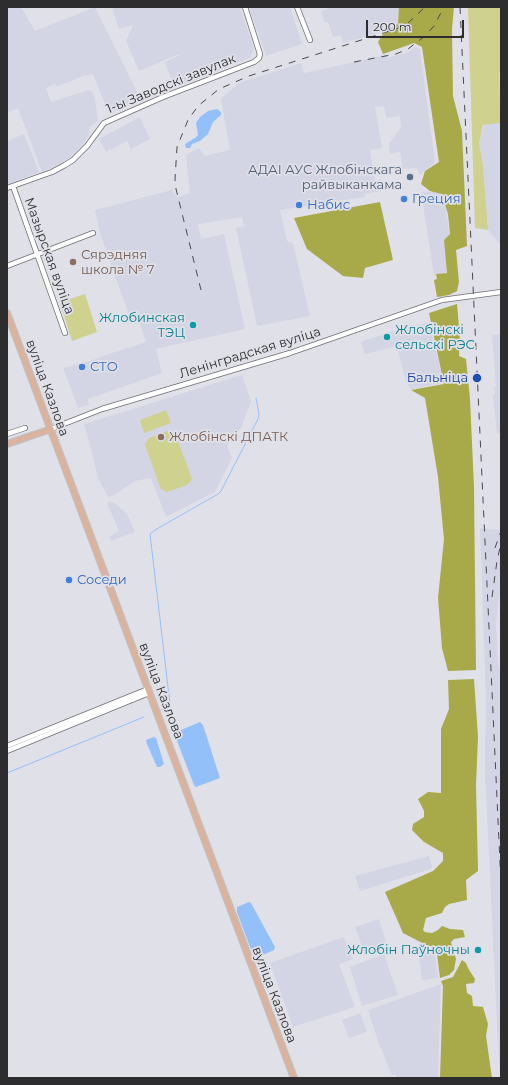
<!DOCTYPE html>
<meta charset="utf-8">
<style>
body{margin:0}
#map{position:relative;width:508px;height:1085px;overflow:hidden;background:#e0e0e8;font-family:Montserrat,sans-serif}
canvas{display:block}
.frame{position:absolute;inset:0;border:8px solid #2d2d30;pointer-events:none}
.scale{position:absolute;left:366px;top:20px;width:98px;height:18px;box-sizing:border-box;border:2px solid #2d2d30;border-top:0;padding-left:5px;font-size:12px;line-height:14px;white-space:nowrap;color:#2d2d30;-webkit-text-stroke:3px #e0e0e8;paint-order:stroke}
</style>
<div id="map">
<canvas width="508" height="1085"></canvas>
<div class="frame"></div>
<div class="scale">200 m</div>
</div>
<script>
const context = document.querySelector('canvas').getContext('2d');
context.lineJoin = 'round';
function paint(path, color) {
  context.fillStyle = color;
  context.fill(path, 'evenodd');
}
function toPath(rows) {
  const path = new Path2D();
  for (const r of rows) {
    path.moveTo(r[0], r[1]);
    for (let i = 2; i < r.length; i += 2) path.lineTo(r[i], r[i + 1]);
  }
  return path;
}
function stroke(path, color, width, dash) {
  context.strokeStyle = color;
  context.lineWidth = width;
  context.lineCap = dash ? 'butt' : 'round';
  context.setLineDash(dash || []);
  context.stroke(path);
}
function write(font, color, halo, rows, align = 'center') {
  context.font = font + ' Montserrat,sans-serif';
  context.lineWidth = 3.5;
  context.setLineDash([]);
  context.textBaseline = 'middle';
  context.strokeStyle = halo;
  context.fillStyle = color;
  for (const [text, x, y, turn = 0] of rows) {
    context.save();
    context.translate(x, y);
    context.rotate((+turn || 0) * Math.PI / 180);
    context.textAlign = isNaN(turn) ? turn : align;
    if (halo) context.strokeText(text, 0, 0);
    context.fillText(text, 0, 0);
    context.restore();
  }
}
paint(toPath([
 [7,7,21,7,35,31,95,7,140,98,109,114,93,74,87,76,86,75,56,87,55,84,46,88,51,102,89,90,92,91,95,99,98,121,90,127,91,128,89,130,89,136,79,149,69,159,42,172,18,108,7,113],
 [112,7,240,7,254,49,250,58,174,87,165,62,180,55,179,54,139,71,126,41,133,25,119,29],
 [249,7,290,7,302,44,266,56],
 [333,7,399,7,398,24,391,29,343,43,341,35,333,37,328,22,325,23,321,11],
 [415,47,420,49,435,162,420,175,417,168,403,169,400,152,390,154,389,143,401,128,400,116,386,118,384,106,375,107,382,148,370,150,375,183,388,181,389,185,382,187,382,191,365,194,365,197,280,210,287,241,293,243,310,316,257,326,236,228,244,226,242,217,198,224,201,239,224,234,245,329,156,349,162,373,88,399,89,405,78,408,63,368,100,358,100,357,146,342,139,321,132,324,131,321,100,233,95,210,172,190,177,197,190,193,186,155,199,148,205,156,230,150,221,99,239,83,301,63,304,73,386,55,387,58,406,53],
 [501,71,501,245,488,230,483,164,479,143,499,72],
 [140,117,150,139,131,149,127,141,106,152,99,139],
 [24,134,39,172,7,185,7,141],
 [444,191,451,249,446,272,434,276,421,192],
 [429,322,444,383,410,389,405,378,398,351,395,351,394,347,365,354,361,342,411,325,412,327],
 [501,334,501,433,497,433,493,395,495,395,494,387,496,387,492,335],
 [242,375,251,401,241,428,227,446,232,458,215,492,166,517,151,478,135,481,113,496,108,497,98,478,92,453,84,424],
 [110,501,116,504,127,514,135,532,110,541,110,536,119,531,107,503],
 [480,528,501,530,501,580,496,624,498,663,501,678,501,1078,500,1078,499,1064,485,772,486,699],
 [429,856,432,866,431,869,360,891,355,876],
 [379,919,387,945,365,955,355,927],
 [344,937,353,959,339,964,355,1007,293,1027,270,963],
 [434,948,438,978,422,980,418,949],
 [384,954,398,995,362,1006,350,967],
 [441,984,438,1078,396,1078,395,1074,392,1075,379,1044,368,1010],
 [360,1013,367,1032,349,1038,342,1020]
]), '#d4d5e4');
paint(toPath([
 [468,7,501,7,501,71,499,72,500,123,483,125,479,143,483,164,488,230,475,228],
 [85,294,97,332,72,341,60,302],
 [166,410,171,423,144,433,140,420],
 [167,431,175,433,192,479,187,485,167,492,161,489,145,445,149,438]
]), '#cfd18e');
paint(toPath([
 [399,7,454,7,452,29,453,96,462,131,467,246,456,250,459,282,457,291,449,295,437,297,434,280,437,279,436,274,447,273,444,240,450,234,448,214,442,194,430,191,421,184,425,171,439,162,422,47,414,43,383,54,378,42,383,34,398,24],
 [380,202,393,260,365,268,363,278,343,276,307,249,294,218],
 [457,304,460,340,459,356,466,359,470,399,474,487,476,670,448,671,442,648,438,598,444,539,438,477,425,398,411,390,444,384,429,313],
 [474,679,478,737,476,785,478,871,466,880,467,900,449,904,445,907,442,913,426,918,423,930,425,932,432,933,438,930,442,926,450,929,463,930,465,937,454,939,451,942,456,959,454,970,449,975,440,978,436,946,428,946,403,933,385,892,433,871,443,861,443,853,424,842,412,830,413,824,424,817,424,811,418,799,428,792,441,793,441,729,449,709,448,680],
 [462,960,466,963,468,968,475,979,474,983,466,984,467,993,472,996,473,1006,483,1007,488,1024,486,1036,492,1078,440,1078,443,986,441,981,453,977]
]), '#a8aa4a');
paint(toPath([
 [217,109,221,112,221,115,213,122,208,134,200,141,192,144,190,148,186,148,185,144,195,138,198,135,196,123,200,117,208,111],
 [200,722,203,725,220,778,196,787,194,785,174,733],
 [154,737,156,738,164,764,160,767,157,767,147,744,146,740],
 [249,902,251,903,275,947,274,950,256,958,250,947,237,912,237,907]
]), '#93c0f9');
stroke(toPath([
 [168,708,177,730],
 [161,710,168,708,170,704,150,534,155,530,218,494,221,491,258,419,259,414,256,398],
 [7,773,144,717]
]), '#93c0f9', 1);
const minor = toPath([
 [297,7,310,40],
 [13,186,65,333],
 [7,188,52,172,65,165,73,160,87,146,104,123,163,97,254,62,259,58,260,54,245,7],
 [7,266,93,233],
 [51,429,102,409,290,353,442,300,501,292],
 [7,434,25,428],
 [7,746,148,689],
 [7,751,149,693]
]);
const major = toPath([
 [7,313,294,1078],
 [7,444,51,429]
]);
stroke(minor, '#6e6e75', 6);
stroke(major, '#c0c0c1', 8);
stroke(minor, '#fff', 4.5);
stroke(major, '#dcb29d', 5.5);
stroke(toPath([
 [460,7,501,884],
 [354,62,396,54,408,49,425,36,434,26,444,7],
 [201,290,176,189,175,179,177,147,188,120,198,106,219,89,249,76,405,26,425,7],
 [495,548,501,531],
 [492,597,497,561,501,543]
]), '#49494d', 1, [7, 7]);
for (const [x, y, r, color] of [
 [410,177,4,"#5c6f8a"],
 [404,199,4,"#3f7fe0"],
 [299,205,4,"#3f7fe0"],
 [73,262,4,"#8d6e63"],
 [193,325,4,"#0f9aa8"],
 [387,337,4,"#0f9aa8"],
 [82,367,4,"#3f7fe0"],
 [477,378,5,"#1a4fb4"],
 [161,437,4,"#8d6e63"],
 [69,580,4,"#3f7fe0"],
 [478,950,4,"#0f9aa8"]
]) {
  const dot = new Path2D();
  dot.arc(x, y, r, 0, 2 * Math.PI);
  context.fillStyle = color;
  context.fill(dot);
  stroke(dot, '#e0e0e8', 1.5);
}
write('13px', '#2d2d30', '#e0e0e8', [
 ["1-ы Заводскі завулак",171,84,-22],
 ["Мазырская вуліца",49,256,70],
 ["Ленінградская вуліца",250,353,-17],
 ["вуліца Казлова",47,388,70],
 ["вуліца Казлова",161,691,69],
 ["вуліца Казлова",274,995,69]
]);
write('13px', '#4e5e75', '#e0e0e8', [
 ["АДАІ АУС Жлобінскага",402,170],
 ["райвыканкама",402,185]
], 'right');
write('13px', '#366cbe', '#e0e0e8', [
 ["Греция",412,199],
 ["Набис",307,205],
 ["СТО",90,367],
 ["Соседи",77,580]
], 'left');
write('13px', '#785e54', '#e0e0e8', [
 ["Сярэдняя",81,255],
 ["школа № 7",81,270],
 ["Жлобінскі ДПАТК",169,437]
], 'left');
write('13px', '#0d838f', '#e0e0e8', [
 ["Жлобинская",185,318],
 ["ТЭЦ",185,333],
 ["Жлобінскі",395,330,"left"],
 ["сельскі РЭС",395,345,"left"],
 ["Жлобін Паўночны",470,950]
], 'right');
write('13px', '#164399', '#e0e0e8', [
 ["Бальніца",468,378]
], 'right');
</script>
